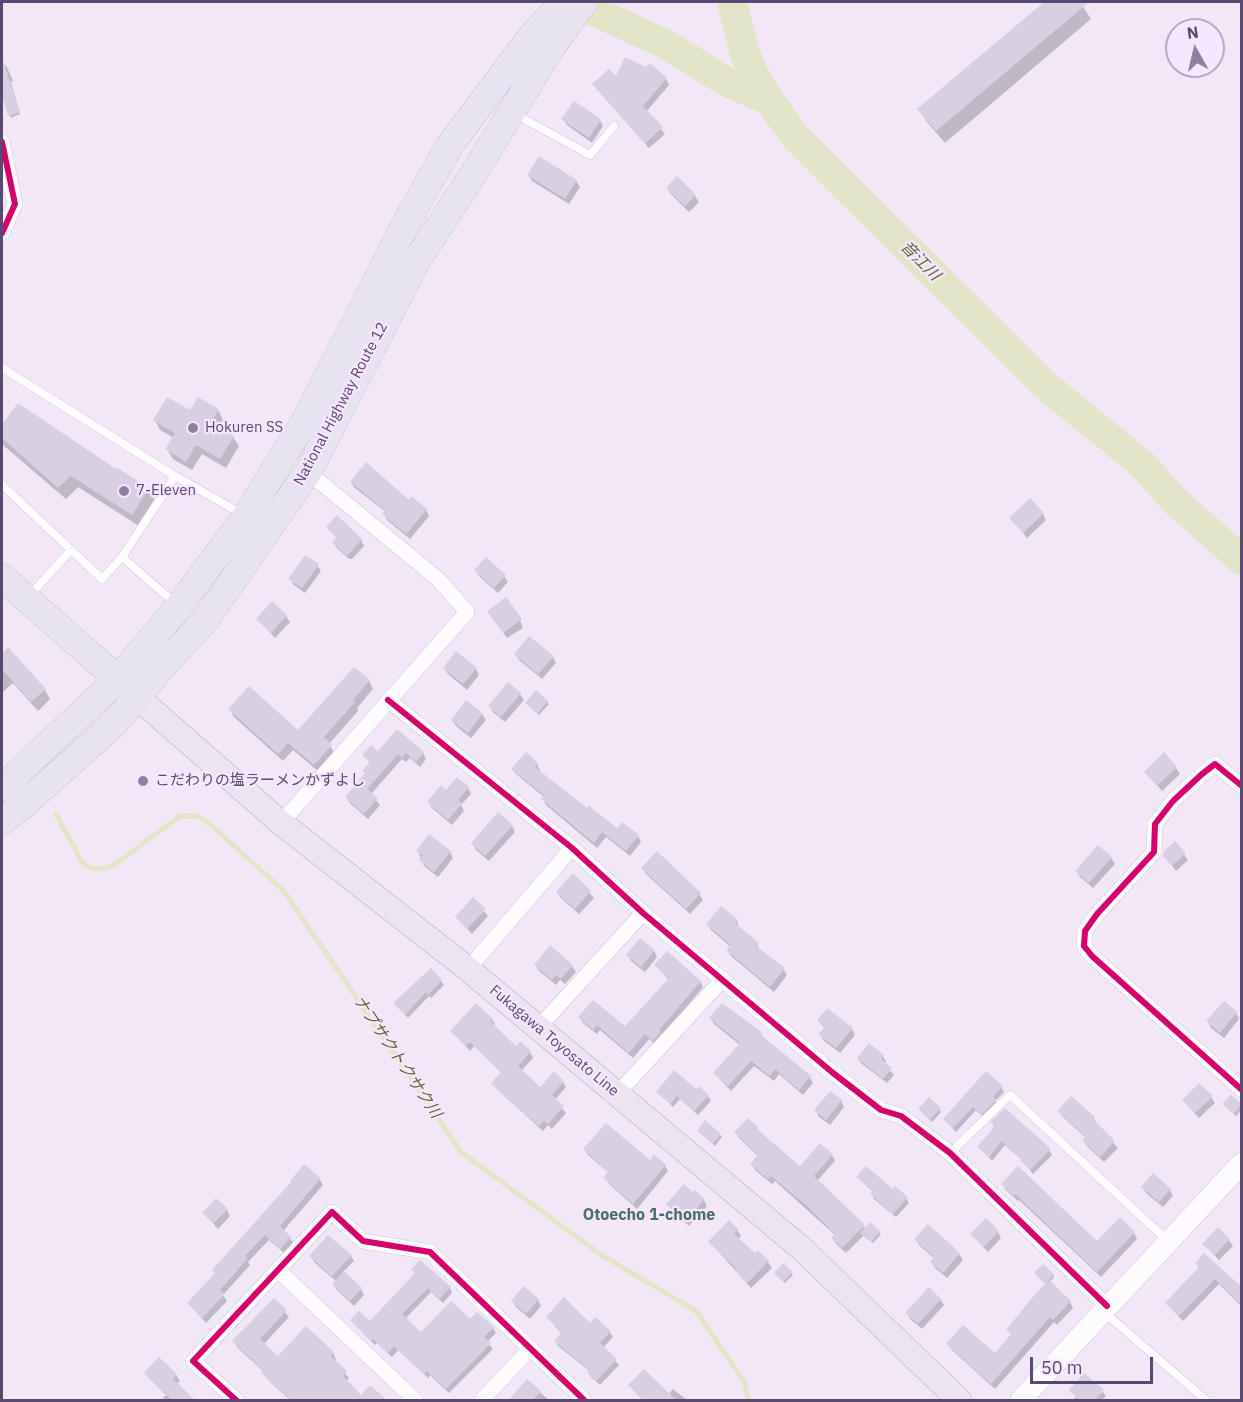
<!DOCTYPE html>
<meta charset="utf-8">
<style>
body{margin:0}
#map{position:relative;width:1243px;height:1402px;overflow:hidden;background:#f1e7f6;font-family:"IBM Plex Sans",sans-serif}
canvas{display:block}
.frame{position:absolute;inset:0;border:3px solid #584972;pointer-events:none}
.north{position:absolute;left:1165px;top:18px;width:60px;height:60px;box-sizing:border-box;background:#f6e7ff;border:2px solid #b7a8c7;border-radius:50%;rotate:352deg;font-size:16px;font-weight:700;line-height:24px;text-align:center;color:#584972}
.north::after{content:'';display:block;margin:auto;width:21px;height:27px;background:#8e80a0;clip-path:polygon(50% 0,100% 100%,50% 72%,0 100%)}
.scale{position:absolute;left:1030px;top:1357px;width:123px;height:27px;box-sizing:border-box;border:3px solid #584972;border-top:0;padding-left:8px;font-size:18px;line-height:21px;white-space:nowrap;color:#584972;-webkit-text-stroke:4px #f6e7ff;paint-order:stroke}
</style>
<div id="map">
<canvas width="1243" height="1402"></canvas>
<div class="frame"></div>
<div class="north">N</div>
<div class="scale">50 m</div>
</div>
<script>
const context = document.querySelector('canvas').getContext('2d');
context.lineJoin = 'round';
function paint(path, color) {
  context.fillStyle = color;
  context.fill(path, 'evenodd');
}
function toPath(rows) {
  const path = new Path2D();
  for (const r of rows) {
    path.moveTo(r[0], r[1]);
    for (let i = 2; i < r.length; i += 2) path.lineTo(r[i], r[i + 1]);
  }
  return path;
}
function stroke(path, color, width, dash) {
  context.strokeStyle = color;
  context.lineWidth = width;
  context.lineCap = dash ? 'butt' : 'round';
  context.setLineDash(dash || []);
  context.stroke(path);
}
function write(font, color, halo, rows, align = 'center') {
  context.font = font + ' "IBM Plex Sans","Noto Sans JP",sans-serif';
  context.lineWidth = 4.5;
  context.setLineDash([]);
  context.textBaseline = 'middle';
  context.strokeStyle = halo;
  context.fillStyle = color;
  for (const [text, x, y, turn = 0] of rows) {
    context.save();
    context.translate(x, y);
    context.rotate((+turn || 0) * Math.PI / 180);
    context.textAlign = isNaN(turn) ? turn : align;
    if (halo) context.strokeText(text, 0, 0);
    context.fillText(text, 0, 0);
    context.restore();
  }
}
paint(toPath([
 [1046,2,1080,2,1091,19,945,143,927,122,919,109],
 [6,65,13,81,11,82,20,114,11,118,2,94,2,67],
 [617,79,666,79,669,85,646,112,665,134,649,148,594,84],
 [563,119,600,120,603,126,592,143,567,125],
 [529,175,576,181,580,187,569,204,532,181],
 [667,188,695,196,699,202,689,212,671,194],
 [18,405,116,471,148,489,155,501,139,526,78,487,66,499,3,445,2,442,2,426],
 [218,410,223,420,218,428,233,437,239,446,226,468,202,454,192,470,173,459,167,449,174,438,160,430,155,420,190,412],
 [351,483,409,502,426,510,429,516,410,539,387,520,384,514,386,512,355,488],
 [1043,514,1046,520,1027,538,1011,518],
 [328,527,361,540,364,546,352,559,349,559,337,548,333,542,337,538],
 [317,565,321,571,305,593,294,585,290,579],
 [475,570,504,576,508,582,498,593,479,576],
 [272,603,286,616,290,622,275,638,258,619],
 [492,617,519,617,523,628,507,638],
 [8,649,45,690,50,699,38,711,13,683,2,693,2,656],
 [516,654,553,657,556,663,542,679,519,660],
 [444,668,476,669,479,675,467,690,448,674],
 [369,681,373,689,357,708,358,711,329,744,335,754,319,772,293,750,283,761,234,717,230,710,298,732],
 [508,684,520,694,524,700,505,722,493,712,490,706],
 [547,702,549,704,539,715,529,706],
 [482,714,486,720,471,738,456,726,452,720],
 [397,732,423,753,426,759,420,767,410,758,406,762,402,759,371,794,380,805,368,819,350,803,346,797,366,774,371,764,364,755,379,753],
 [526,754,537,764,540,770,539,772,617,831,638,836,641,842,630,856,606,837,597,848,546,805,543,799,544,797,516,774,512,769],
 [1176,768,1180,774,1162,791,1146,772],
 [468,788,471,794,461,805,464,811,452,825,432,808,429,802,446,792],
 [512,826,515,832,489,861,476,850,473,843],
 [1175,843,1188,860,1176,871,1164,855],
 [1099,847,1111,858,1115,864,1093,888,1080,877,1077,871],
 [418,851,450,852,453,858,438,877,424,866],
 [643,868,699,894,703,900,690,914,646,874],
 [573,875,594,898,579,914,561,898,557,892],
 [473,899,488,916,472,934,456,917],
 [737,921,739,928,757,944,760,951,783,969,787,975,774,992,731,956,728,950,731,947,711,930,708,924],
 [654,951,657,957,645,972,631,961,628,955],
 [535,965,572,966,576,972,565,984,560,980,556,985,539,971],
 [656,965,700,981,703,987,662,1036,657,1046,649,1039,633,1058,600,1030,597,1034,583,1023,580,1017,626,1028,669,980],
 [441,981,444,985,431,998,429,996,408,1018,395,1004],
 [828,1010,852,1029,855,1035,840,1053,824,1041,820,1034,825,1029,819,1021],
 [1236,1013,1239,1019,1224,1038,1211,1028,1208,1022],
 [491,1018,495,1024,493,1026,516,1048,520,1043,530,1052,533,1058,521,1071,540,1090,563,1082,566,1087,555,1100,566,1113,552,1129,548,1125,543,1131,496,1088,492,1083,502,1073,474,1046,470,1051,452,1031],
 [711,1019,760,1033,764,1039,810,1077,813,1083,803,1095,779,1074,774,1081,754,1066,731,1091,715,1074,740,1045,714,1024],
 [883,1056,886,1062,884,1064,894,1075,887,1083,862,1064,858,1059],
 [1001,1087,1004,1092,995,1101,998,1105,985,1118,976,1110,956,1132,948,1123,945,1119],
 [658,1092,708,1096,711,1101,698,1115,680,1099,673,1107],
 [833,1095,841,1101,844,1107,830,1125,819,1117,816,1111],
 [1211,1097,1215,1103,1199,1118,1184,1101],
 [1231,1097,1242,1106,1242,1109,1236,1116,1226,1107],
 [929,1099,941,1112,932,1122,921,1111],
 [1059,1111,1094,1118,1096,1125,1118,1148,1104,1162,1087,1146,1084,1140,1086,1138,1063,1117],
 [705,1122,722,1137,715,1146,700,1133],
 [992,1123,1049,1150,1052,1155,1033,1174,1022,1160,1005,1145,992,1161,979,1147,995,1128],
 [757,1128,759,1133,800,1168,832,1155,835,1161,817,1181,866,1229,879,1232,881,1234,873,1243,863,1236,846,1253,836,1244,833,1238,835,1235,775,1181,772,1184,755,1170,752,1164,758,1156,739,1138,736,1133],
 [585,1149,665,1166,668,1171,637,1209,609,1184,605,1178,609,1173,588,1155],
 [858,1177,893,1191,906,1198,909,1203,896,1217,874,1199,872,1194,873,1192],
 [319,1179,323,1185,283,1231,294,1243,284,1253,269,1240,248,1262,250,1265,223,1295,227,1301,206,1323,188,1303],
 [1003,1184,1097,1243,1134,1233,1137,1239,1101,1277,1019,1200,1018,1201,1006,1190],
 [1143,1187,1170,1190,1173,1196,1163,1207,1146,1193],
 [704,1200,707,1206,689,1226,672,1210,668,1204],
 [227,1210,230,1216,218,1229,204,1213],
 [928,1226,959,1254,963,1260,947,1278,935,1268,932,1262,935,1259,919,1245,916,1239],
 [737,1230,741,1236,738,1239,755,1255,768,1262,772,1268,751,1288,710,1242],
 [998,1232,1001,1238,988,1252,972,1234],
 [1229,1240,1233,1246,1219,1260,1204,1244],
 [311,1256,351,1256,354,1261,343,1272,361,1289,364,1295,354,1306,337,1290,334,1284,336,1281,314,1262],
 [1200,1269,1238,1286,1242,1283,1242,1307,1219,1284,1183,1321,1167,1304],
 [791,1273,793,1275,785,1283,777,1276],
 [416,1274,450,1288,452,1293,443,1303,431,1292,405,1319,421,1334,493,1328,496,1333,487,1342,493,1349,449,1393,430,1375,428,1378,398,1350,392,1357,377,1343,375,1345,352,1321,370,1324],
 [1053,1275,1054,1277,1049,1283,1070,1302,1073,1308,1057,1325,1054,1322,995,1389,952,1350,948,1344,995,1355,1012,1336,1008,1330,1047,1284,1037,1276],
 [940,1299,944,1305,922,1329,910,1319,907,1313],
 [274,1300,289,1317,263,1345,278,1358,333,1353,336,1359,334,1361,349,1378,346,1381,361,1397,339,1400,290,1400,267,1379,264,1372,237,1347,234,1341],
 [538,1300,541,1306,530,1319,516,1307,513,1301],
 [547,1317,590,1325,610,1332,613,1337,603,1348,619,1365,600,1385,591,1377,588,1372,590,1371,558,1346,556,1341,562,1334],
 [159,1359,176,1375,180,1381,177,1384,194,1400,165,1400,163,1398,166,1395,150,1379,146,1373],
 [527,1381,549,1400,511,1400],
 [630,1386,669,1394,673,1389,687,1400,643,1400],
 [1070,1390,1102,1391,1106,1396,1102,1400,1073,1400,1076,1397]
]), '#0003');
stroke(toPath([
 [56,814,82,862,90,868,103,869,114,865,180,816,197,816,211,825,284,891,461,1152,600,1254,696,1311,745,1383,748,1400]
]), '#e3e5c9', 5);
stroke(toPath([
 [574,2,665,44,727,82,769,100],
 [732,2,745,54,752,71,769,100,794,135,1045,385,1143,465,1176,502,1242,560]
]), '#e3e5c9', 30);
paint(toPath([
 [1044,2,1089,2,936,131,917,109],
 [625,57,646,67,650,63,667,78,643,106,663,127,645,144,592,84,609,69,616,76],
 [2,63,4,63,20,112,8,116,2,95],
 [574,101,601,119,589,138,561,119],
 [539,156,577,180,565,199,527,175],
 [677,176,696,195,685,206,666,188],
 [167,397,190,410,198,397,219,409,211,422,234,436,220,459,196,445,186,462,165,449,175,433,153,420],
 [18,403,116,469,116,467,149,488,132,515,71,476,58,488,2,438,2,424],
 [366,462,409,500,411,496,427,509,406,534,382,514,385,510,350,482],
 [1030,498,1044,513,1023,533,1009,518],
 [337,515,362,539,347,556,332,542,336,537,326,527],
 [305,555,319,564,302,588,288,579],
 [486,557,506,575,494,588,474,570],
 [506,597,522,619,503,633,487,611],
 [272,601,287,615,271,633,256,619],
 [529,636,554,656,538,674,514,654],
 [8,647,46,689,31,702,2,669,2,654],
 [456,651,477,668,463,684,443,668],
 [354,667,370,680,353,700,355,702,324,737,332,745,314,765,288,743,278,754,228,709,249,686,298,730],
 [508,682,521,693,501,717,488,706],
 [536,690,548,701,537,714,525,703],
 [466,700,483,713,468,733,451,720],
 [397,729,424,752,416,762,406,753,402,758,398,754,367,789,378,798,364,814,345,797,365,773,362,771,370,762,362,755,371,745,378,751],
 [526,752,538,763,535,767,587,808,589,806,617,828,622,822,639,835,626,851,602,832,594,843,541,799,544,795,511,769],
 [1164,752,1177,767,1157,786,1144,772],
 [457,777,469,787,458,800,462,804,448,820,427,802,441,785,446,790],
 [498,812,513,825,485,856,471,843],
 [429,834,451,851,434,872,419,860,422,855,416,851],
 [1175,841,1186,853,1172,866,1163,856,1164,851],
 [1098,845,1112,857,1089,883,1075,871],
 [657,851,701,893,686,909,641,868],
 [573,873,591,891,575,909,556,892],
 [473,897,486,909,467,929,455,917],
 [721,906,738,920,735,923,759,943,756,946,785,968,770,987,726,950,731,945,706,924],
 [640,938,655,950,641,967,626,955],
 [550,945,573,965,561,979,556,975,552,980,534,965],
 [667,951,701,981,659,1030,661,1031,653,1041,645,1034,629,1053,597,1025,593,1030,578,1017,593,1000,625,1026,669,978,654,965],
 [431,968,442,980,428,995,426,992,405,1015,393,1003],
 [1224,1001,1237,1012,1220,1033,1206,1021],
 [476,1003,492,1018,490,1021,516,1046,520,1041,531,1051,518,1066,540,1087,554,1071,564,1081,552,1095,564,1106,548,1124,544,1121,539,1126,505,1097,491,1083,501,1072,470,1042,466,1046,450,1031],
 [722,1003,762,1032,760,1034,811,1076,799,1090,775,1069,770,1076,751,1061,728,1086,713,1073,740,1043,709,1018],
 [827,1008,853,1028,836,1048,818,1034,825,1027,817,1020],
 [869,1043,884,1055,881,1059,892,1068,883,1079,857,1058],
 [674,1070,696,1089,699,1086,709,1095,694,1111,677,1096,670,1104,656,1092],
 [986,1071,1003,1086,993,1097,996,1100,982,1114,973,1107,953,1128,943,1119],
 [1199,1083,1213,1096,1195,1113,1182,1100],
 [830,1091,842,1100,826,1120,814,1110],
 [1231,1095,1242,1104,1234,1114,1222,1104],
 [1071,1096,1095,1117,1093,1119,1115,1141,1100,1157,1082,1140,1086,1137,1057,1111],
 [929,1097,941,1108,930,1120,918,1109],
 [1005,1108,1051,1149,1030,1170,1020,1160,1021,1159,1002,1141,989,1157,977,1147,995,1126,990,1122],
 [748,1118,758,1127,757,1129,800,1166,820,1143,833,1154,814,1176,865,1225,842,1248,831,1238,835,1234,807,1206,771,1176,768,1179,750,1164,758,1155,734,1132],
 [705,1120,721,1134,713,1144,697,1131],
 [606,1123,650,1160,654,1154,666,1165,633,1204,603,1178,608,1172,583,1149],
 [304,1164,321,1178,280,1226,291,1237,280,1249,265,1235,245,1256,248,1258,220,1290,225,1294,202,1318,187,1303,215,1273,212,1270,291,1182,290,1181],
 [866,1166,893,1189,895,1186,908,1197,893,1214,870,1194,873,1191,856,1177],
 [1018,1166,1097,1241,1120,1217,1135,1232,1097,1272,1015,1194,1014,1196,1001,1184],
 [1153,1173,1171,1189,1159,1202,1141,1187],
 [684,1184,693,1192,695,1190,705,1199,685,1221,666,1204],
 [216,1198,228,1209,214,1223,202,1213],
 [986,1218,999,1231,984,1247,970,1234],
 [729,1220,738,1229,734,1234,755,1253,758,1250,769,1261,747,1283,734,1270,736,1268,708,1242],
 [870,1222,880,1231,871,1242,860,1233],
 [928,1224,960,1253,943,1273,930,1262,934,1257,914,1239],
 [1218,1227,1230,1239,1215,1255,1202,1244],
 [328,1235,352,1255,332,1276,309,1256],
 [1204,1253,1242,1287,1242,1306,1215,1279,1179,1316,1165,1303,1199,1267,1195,1263],
 [420,1260,451,1287,439,1299,428,1288,402,1314,421,1332,451,1301,470,1319,477,1312,494,1327,484,1337,491,1343,446,1389,427,1371,424,1374,394,1346,388,1353,373,1339,371,1341,350,1320,359,1311,370,1321,415,1273,411,1269],
 [783,1263,793,1272,783,1282,774,1273],
 [1043,1264,1054,1274,1045,1284,1034,1273],
 [344,1271,362,1288,350,1301,332,1284],
 [1049,1280,1071,1301,1053,1320,1050,1317,991,1384,946,1344,963,1325,995,1353,1011,1334,1006,1330,1031,1299],
 [524,1286,539,1299,526,1314,511,1301],
 [929,1287,941,1299,918,1324,905,1313],
 [564,1297,590,1323,595,1317,611,1331,600,1343,617,1359,596,1381,587,1372,589,1369,554,1341,562,1332,546,1317],
 [274,1298,287,1310,260,1339,278,1356,306,1326,334,1352,331,1356,347,1371,343,1376,361,1395,370,1385,388,1401,292,1401,261,1373,264,1371,232,1341],
 [159,1357,177,1374,173,1379,196,1401,173,1401,144,1373],
 [644,1369,677,1401,644,1401,628,1385],
 [1084,1373,1104,1390,1094,1401,1081,1401,1069,1390],
 [527,1379,541,1391,532,1401,508,1401]
]), '#d8cfe2');
const lane = toPath([
 [515,114,590,155,614,126],
 [2,368,175,476,242,514],
 [2,485,102,579,122,557,175,476],
 [122,557,176,604],
 [29,596,71,550],
 [950,1153,1010,1095,1168,1241],
 [1105,1313,1206,1400]
]);
const street = toPath([
 [2,142,15,204,2,233],
 [388,700,572,848,643,913,833,1073,881,1110,901,1116,950,1153,1107,1306],
 [1242,786,1215,764,1202,774,1173,801,1155,824,1154,852,1097,914,1085,931,1084,946,1092,956,1242,1090],
 [281,823,467,612,439,580,308,472],
 [468,969,572,848],
 [538,1028,643,913],
 [617,1094,723,979],
 [279,1271,415,1400],
 [236,1400,193,1361,332,1212,363,1241,430,1252,584,1400],
 [482,1400,530,1349]
]);
const secondary = toPath([
 [1021,1400,1242,1163]
]);
const primary = toPath([
 [137,697,281,823,468,969,801,1248,959,1400]
]);
const highway = toPath([
 [2,577,130,690],
 [2,788,117,680,179,606,246,516,306,419,406,223,450,145,531,37,563,2],
 [2,821,21,807,114,724,160,669,204,622,308,472,417,260,469,181,551,48,584,2]
]);
stroke(lane, '#cec5d7', 9);
stroke(street, '#cec5d7', 16);
stroke(secondary, '#cdc3d6', 22);
stroke(primary, '#ccc4d5', 26);
stroke(highway, '#ccc4d5', 28);
stroke(lane, '#fdfbfe', 8);
stroke(street, '#fdfbfe', 15);
stroke(secondary, '#fdfbfe', 21);
stroke(primary, '#ede4f2', 24);
stroke(highway, '#e8e3f0', 27);
stroke(toPath([
 [2,142,15,204,2,233],
 [388,700,572,848,643,913,833,1073,881,1110,901,1116,950,1153,1107,1306],
 [1242,786,1215,764,1202,774,1173,801,1155,824,1154,852,1097,914,1085,931,1084,946,1092,956,1242,1090],
 [236,1400,193,1361,332,1212,363,1241,430,1252,584,1400]
]), '#d6006c', 6);
for (const [x, y, r, color] of [
 [193,428,6,"#8e80a0"],
 [124,491,6,"#8e80a0"],
 [143,781,6,"#8e80a0"]
]) {
  const dot = new Path2D();
  dot.arc(x, y, r, 0, 2 * Math.PI);
  context.fillStyle = color;
  context.fill(dot);
  stroke(dot, '#f6e7ff', 2);
}
write('15px', '#584972', '#f6e7ff', [
 ["National Highway Route 12",341,404,-62],
 ["Fukagawa Toyosato Line",554,1041,40]
]);
write('15px', '#584972', '#f6e7ff', [
 ["Hokuren SS",205,428],
 ["7-Eleven",136,491],
 ["こだわりの塩ラーメンかずよし",155,781]
], 'left');
write('italic 16px', '#606a37', '#f6e7ff', [
 ["音江川",920,261,45],
 ["ナプサクトクサク川",397,1057,56]
]);
write('bold 16px', '#4b6e63', '#f6e7ff', [
 ["Otoecho 1-chome",649,1215]
]);
</script>
